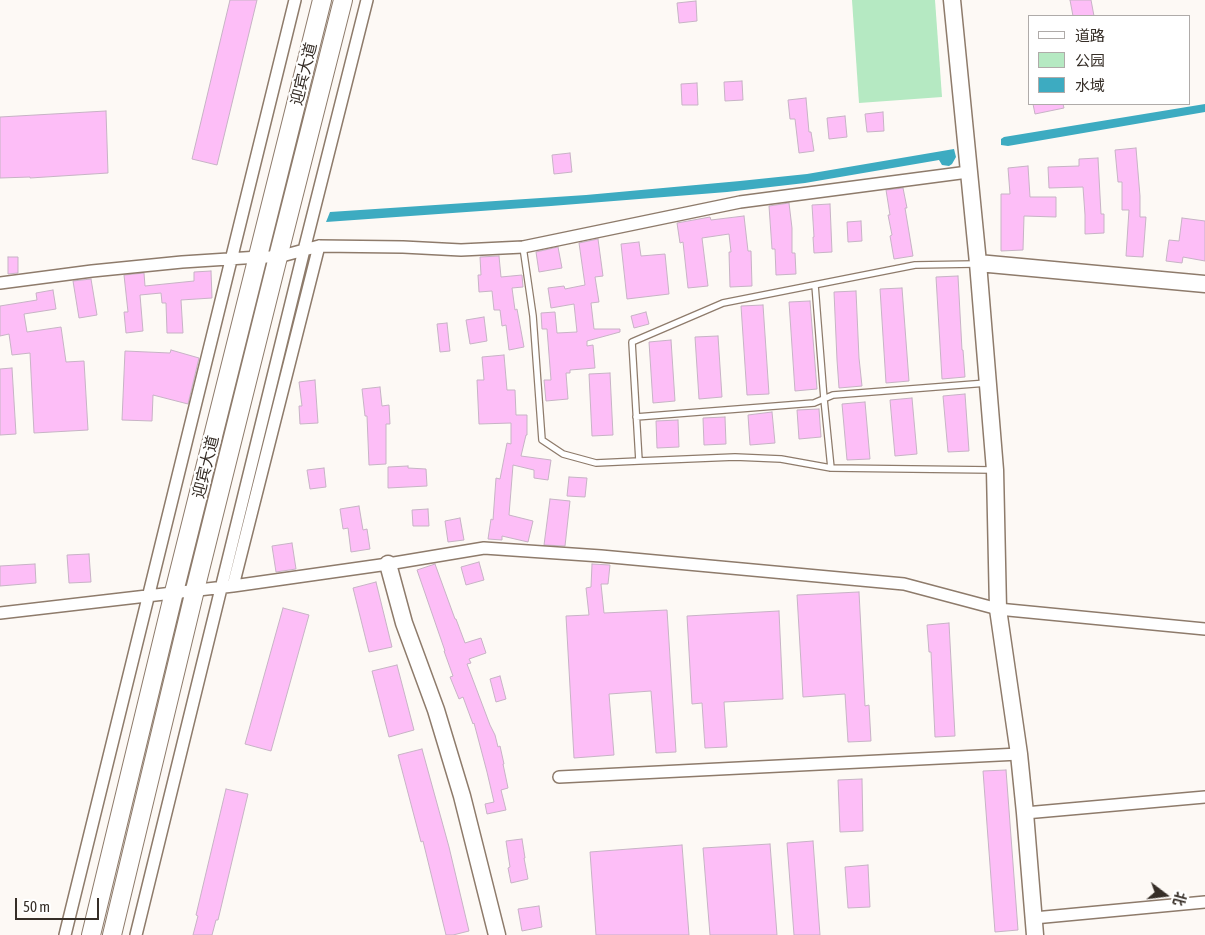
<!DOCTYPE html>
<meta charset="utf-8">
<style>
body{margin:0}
#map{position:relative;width:1205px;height:935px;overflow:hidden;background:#fdf9f5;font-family:"Asap Condensed","Noto Sans SC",sans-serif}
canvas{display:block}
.legend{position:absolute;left:1028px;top:15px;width:162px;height:90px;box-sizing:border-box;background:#fff;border:1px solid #afaba9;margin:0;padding:6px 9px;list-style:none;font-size:15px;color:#362e27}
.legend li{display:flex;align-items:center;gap:10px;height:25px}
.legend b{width:25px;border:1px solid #afaba9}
.north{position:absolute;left:1140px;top:870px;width:50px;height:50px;-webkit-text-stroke:4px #fff;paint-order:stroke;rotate:105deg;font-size:14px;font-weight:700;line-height:20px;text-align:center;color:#362e27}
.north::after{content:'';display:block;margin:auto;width:18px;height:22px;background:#362e27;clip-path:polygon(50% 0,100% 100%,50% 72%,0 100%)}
.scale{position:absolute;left:15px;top:898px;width:84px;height:22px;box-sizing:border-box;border:2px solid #362e27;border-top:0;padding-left:6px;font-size:15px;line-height:18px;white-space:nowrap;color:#362e27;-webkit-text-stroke:4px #fff;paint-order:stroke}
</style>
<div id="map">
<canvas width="1205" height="935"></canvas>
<ul class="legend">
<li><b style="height:6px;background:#fff"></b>道路</li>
<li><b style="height:14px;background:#b5e9c2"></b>公园</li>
<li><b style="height:14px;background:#3dabc1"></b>水域</li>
</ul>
<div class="north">北</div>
<div class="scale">50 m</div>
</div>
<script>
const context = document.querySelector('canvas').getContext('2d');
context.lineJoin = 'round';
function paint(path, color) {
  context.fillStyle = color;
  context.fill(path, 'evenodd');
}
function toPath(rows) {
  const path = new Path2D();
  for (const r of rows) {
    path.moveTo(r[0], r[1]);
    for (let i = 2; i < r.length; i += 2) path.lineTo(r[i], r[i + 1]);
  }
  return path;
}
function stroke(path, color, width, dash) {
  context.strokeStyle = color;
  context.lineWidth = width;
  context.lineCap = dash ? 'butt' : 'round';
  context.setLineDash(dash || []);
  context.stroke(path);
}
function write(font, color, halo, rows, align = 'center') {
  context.font = font + ' "Asap Condensed","Noto Sans SC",sans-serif';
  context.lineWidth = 4.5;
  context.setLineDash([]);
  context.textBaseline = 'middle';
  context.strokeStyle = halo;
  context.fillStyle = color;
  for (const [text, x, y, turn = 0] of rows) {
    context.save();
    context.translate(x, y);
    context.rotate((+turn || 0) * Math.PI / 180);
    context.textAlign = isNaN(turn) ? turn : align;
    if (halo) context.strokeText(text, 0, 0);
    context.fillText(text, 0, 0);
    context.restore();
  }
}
paint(toPath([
 [852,0,935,0,942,97,859,103]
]), '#b5e9c2');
paint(toPath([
 [1205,104,1205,112,1008,146,1001,145,1001,139,1004,137],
 [954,149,956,157,952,164,949,166,942,165,939,160,805,183,727,192,551,206,326,222,330,212,586,195,740,181,807,174]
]), '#3dabc1');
const building = toPath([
 [230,0,257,0,217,165,192,159,230,0],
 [1070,0,1091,0,1094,16,1073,16,1070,0],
 [696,1,697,21,679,23,677,3,696,1],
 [742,81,743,100,725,101,724,82,742,81],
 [697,83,698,105,682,105,681,84,697,83],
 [806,98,809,132,811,132,814,151,799,153,795,119,790,119,788,100,806,98],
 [1033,104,1063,104,1064,108,1035,114,1033,104],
 [106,111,108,173,30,178,30,177,0,178,0,117,106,111],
 [883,112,884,131,867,132,865,114,883,112],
 [845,116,847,137,829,139,827,118,845,116],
 [1136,148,1140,196,1140,217,1146,217,1143,257,1126,256,1129,210,1122,210,1122,182,1118,182,1115,150,1136,148],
 [570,153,572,172,554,174,552,155,570,153],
 [1098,158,1101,214,1104,214,1104,233,1085,234,1085,215,1083,187,1049,188,1048,167,1079,166,1079,159,1098,158],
 [1028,166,1030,197,1056,197,1056,217,1024,216,1023,250,1001,251,1001,194,1010,194,1008,168,1028,166],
 [903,188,907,208,905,208,913,256,894,259,890,236,892,235,888,215,890,215,886,190,903,188],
 [789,203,792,228,792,253,795,253,796,274,776,275,775,249,772,249,769,206,789,203],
 [830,204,832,252,814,253,813,237,814,237,812,205,830,204],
 [744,216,748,251,751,251,752,286,730,287,729,252,731,252,729,234,702,238,708,286,688,288,683,242,680,243,677,223,710,217,711,220,744,216],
 [1182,218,1205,221,1205,261,1183,257,1182,263,1166,261,1169,240,1179,241,1182,218],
 [861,221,862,241,848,242,847,222,861,221],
 [598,239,603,276,595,277,599,302,591,303,594,329,620,329,620,332,587,341,587,346,593,345,595,368,570,370,570,373,566,373,568,399,546,401,544,380,551,380,547,329,542,329,541,313,555,312,557,333,577,332,574,304,551,308,548,288,564,286,565,289,585,285,579,243,598,239],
 [639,242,641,256,665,254,669,294,627,299,621,244,639,242],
 [558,247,562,268,539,272,536,252,558,247],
 [499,256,501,277,522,275,523,287,512,288,515,310,517,309,524,347,509,350,506,325,502,326,500,310,494,310,492,291,479,292,478,275,481,275,480,257,499,256],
 [8,257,18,257,18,273,8,274,8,257],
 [211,271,212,298,181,300,183,333,167,333,166,303,162,303,161,293,140,295,143,331,126,333,124,312,128,312,124,275,144,273,145,286,194,281,194,272,211,271],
 [958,276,962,350,963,350,965,377,942,379,936,277,958,276],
 [91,279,97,315,79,318,73,281,91,279],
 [902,288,909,381,886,383,880,289,902,288],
 [53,290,56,309,24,314,27,332,61,327,66,362,84,361,88,430,34,433,30,353,12,355,9,334,0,336,0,306,37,300,36,293,53,290],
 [856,291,859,358,862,386,839,388,837,360,834,292,856,291],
 [810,301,817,389,795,391,789,302,810,301],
 [763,305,769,394,747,395,741,306,763,305],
 [646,312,649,324,634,328,631,316,646,312],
 [484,317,487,341,470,344,466,320,484,317],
 [447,323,450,351,440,352,437,324,447,323],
 [718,336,722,397,699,399,695,337,718,336],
 [671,340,675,401,653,403,649,342,671,340],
 [171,350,199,358,188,404,153,395,152,421,122,420,125,351,170,353,171,350],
 [504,355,507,390,515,390,516,415,527,415,527,435,526,435,521,456,551,460,548,480,534,478,534,470,513,465,509,515,533,521,528,542,502,536,502,540,488,539,491,519,493,520,496,478,500,479,507,443,511,444,511,423,479,424,477,380,484,380,482,357,504,355],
 [12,368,16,434,0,435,0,369,12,368],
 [610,373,613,435,592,436,589,374,610,373],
 [315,380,318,423,300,424,299,406,302,406,299,382,315,380],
 [380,387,382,406,389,405,390,424,386,424,386,464,369,465,367,416,365,416,362,389,380,387],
 [965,394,969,451,948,452,943,396,965,394],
 [912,398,917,454,895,456,890,400,912,398],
 [865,402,870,459,847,460,842,404,865,402],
 [819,409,821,437,799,439,797,410,819,409],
 [772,412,775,443,750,445,748,415,772,412],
 [725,417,726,444,704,445,703,418,725,417],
 [678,420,679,447,657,448,656,421,678,420],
 [408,466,408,468,426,469,427,486,388,488,388,467,408,466],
 [324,468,326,487,310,489,307,470,324,468],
 [569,477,587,478,585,497,567,496,569,477],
 [550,499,570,501,565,546,544,545,550,499],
 [359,506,363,530,367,529,370,549,351,552,348,528,343,529,340,509,359,506],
 [428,509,429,526,413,526,412,510,428,509],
 [460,518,464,540,448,542,445,521,460,518],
 [292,543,296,569,276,572,272,546,292,543],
 [89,554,91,582,69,583,67,555,89,554],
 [479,562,484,580,466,585,461,567,479,562],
 [35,564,36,583,0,586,0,566,35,564],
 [435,564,455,619,456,619,465,643,481,638,486,653,469,659,471,663,467,664,490,725,495,735,498,747,500,746,504,764,503,764,508,788,501,790,506,810,487,814,485,804,494,802,487,772,474,723,473,724,463,697,459,699,450,677,453,676,444,651,445,651,417,570,435,564],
 [592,564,610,565,608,584,601,584,604,613,667,610,676,752,656,753,651,691,609,694,614,755,574,758,566,616,589,615,586,588,591,587,592,564],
 [376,582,392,647,369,652,353,588,376,582],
 [859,592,865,706,869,705,871,741,848,742,845,694,803,697,797,595,859,592],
 [283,608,309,615,271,751,245,744,283,608],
 [779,611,783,699,724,702,727,747,705,748,702,703,692,704,687,616,779,611],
 [949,623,955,736,935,737,931,652,929,652,927,625,949,623],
 [397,665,414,730,389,737,372,671,397,665],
 [500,676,506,699,496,702,490,679,500,676],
 [422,749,449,847,469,931,453,935,446,935,423,841,421,842,398,755,422,749],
 [1006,770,1018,930,995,932,983,771,1006,770],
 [862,779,863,831,840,832,838,780,862,779],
 [226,789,248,794,218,920,216,920,212,935,193,935,198,916,196,915,226,789],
 [522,839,525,858,524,858,528,879,511,883,508,868,510,867,506,841,522,839],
 [813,841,820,935,794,935,787,843,813,841],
 [770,844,777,935,710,935,703,848,770,844],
 [682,845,689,935,596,935,590,852,682,845],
 [868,865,870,907,848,908,845,867,868,865],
 [539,906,542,927,522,931,518,909,539,906]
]);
paint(building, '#fdbef7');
stroke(building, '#c7b3c5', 1);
const lane = toPath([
 [523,247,533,316,542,440,563,454,596,463,639,461,632,342,723,303,915,265,975,264],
 [815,285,824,399,831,468],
 [636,417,814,403,833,395,987,383],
 [639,461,735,457,781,459,831,468,993,470]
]);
const street = toPath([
 [0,283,92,271,182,262,259,257,278,257,319,246,403,247,461,250,523,247,740,202,968,172],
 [233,586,319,246],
 [0,613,233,586,388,564,484,548,601,556,904,584,998,609,1205,629],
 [559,777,1019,754],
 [1025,813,1205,797],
 [1034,918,1205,902],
 [65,935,295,0],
 [136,935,304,250,367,0]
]);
const secondary = toPath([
 [952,0,978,263,995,470,998,609,1019,754,1025,813,1035,935],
 [978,263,1205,284],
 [388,564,404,623,436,710,462,796,497,935]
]);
const primary = toPath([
 [91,935,174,592,322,0],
 [112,935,195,590,278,257,343,0]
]);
stroke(lane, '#8e7b6b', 8);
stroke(street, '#8e7b6b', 14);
stroke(secondary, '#8e7b6b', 19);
stroke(primary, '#8e7b6b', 20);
stroke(lane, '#fff', 5.5);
stroke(street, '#fff', 11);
stroke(secondary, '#fff', 16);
stroke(primary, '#fff', 18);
write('16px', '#362e27', '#fff', [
 ["迎宾大道",304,74,-76],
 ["迎宾大道",206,467,-76]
]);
</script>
